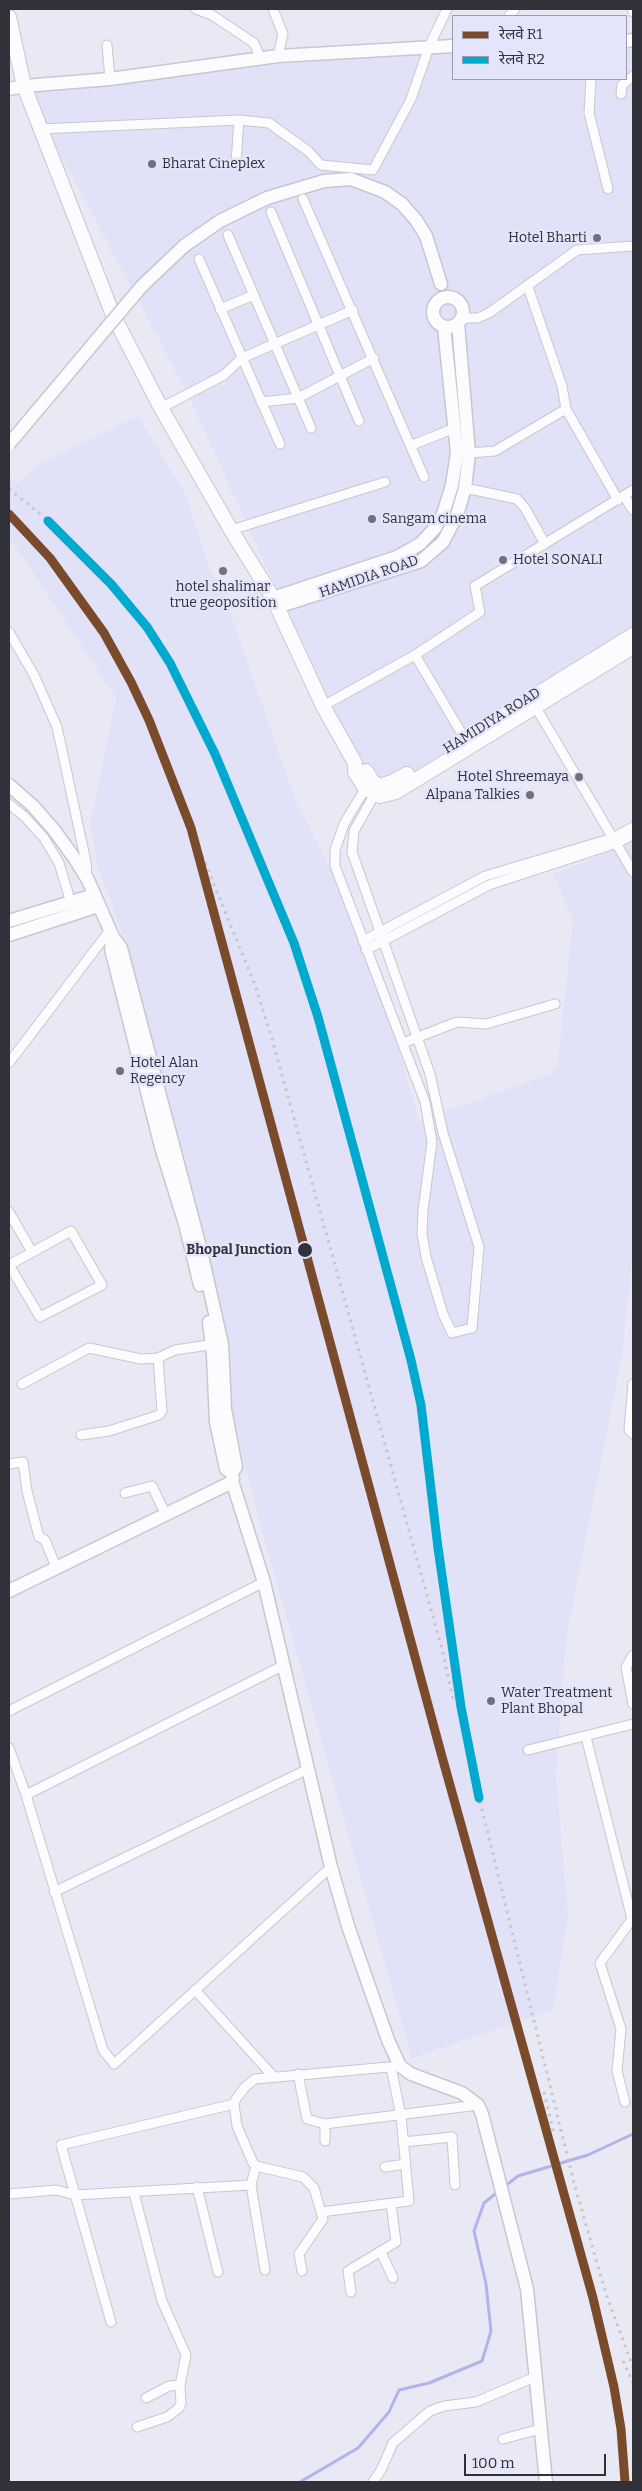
<!DOCTYPE html>
<meta charset="utf-8">
<style>
body{margin:0}
#map{position:relative;width:642px;height:2491px;overflow:hidden;background:#e9e9f6;font-family:Bitter,"Noto Sans Devanagari",serif}
canvas{display:block}
.frame{position:absolute;inset:0;border:10px solid #31313a;pointer-events:none}
.legend{position:absolute;left:452px;top:15px;width:175px;height:65px;box-sizing:border-box;background:#e4e4fb;border:1px solid #9c9cae;margin:0;padding:6px 9px;list-style:none;font-size:15px;color:#31313a}
.legend li{display:flex;align-items:center;gap:10px;height:25px}
.legend b{width:25px;border:1px solid #9c9cae}
.scale{position:absolute;left:464px;top:2454px;width:142px;height:22px;box-sizing:border-box;border:2px solid #31313a;border-top:0;padding-left:6px;font-size:15px;line-height:18px;white-space:nowrap;color:#31313a;-webkit-text-stroke:4px #e4e4fb;paint-order:stroke}
</style>
<div id="map">
<canvas width="642" height="2491"></canvas>
<div class="frame"></div>
<ul class="legend">
<li><b style="height:6px;background:#7a4b2a"></b>रेलवे R1</li>
<li><b style="height:6px;background:#00a9ce"></b>रेलवे R2</li>
</ul>
<div class="scale">100 m</div>
</div>
<script>
const context = document.querySelector('canvas').getContext('2d');
context.lineJoin = 'round';
function paint(path, color) {
  context.fillStyle = color;
  context.fill(path, 'evenodd');
}
function toPath(rows) {
  const path = new Path2D();
  for (const r of rows) {
    if (r.length === 3) {
      path.moveTo(r[0] + r[2], r[1]);
      path.arc(r[0], r[1], r[2], 0, 2 * Math.PI);
      continue;
    }
    path.moveTo(r[0], r[1]);
    for (let i = 2; i < r.length; i += 2) path.lineTo(r[i], r[i + 1]);
  }
  return path;
}
function stroke(path, color, width, dash) {
  context.strokeStyle = color;
  context.lineWidth = width;
  context.lineCap = dash ? 'butt' : 'round';
  context.setLineDash(dash || []);
  context.stroke(path);
}
function write(font, color, halo, rows, align = 'center') {
  context.font = font + ' Bitter,serif';
  context.lineWidth = 5;
  context.setLineDash([]);
  context.textBaseline = 'middle';
  context.strokeStyle = halo;
  context.fillStyle = color;
  for (const [text, x, y, turn = 0] of rows) {
    context.save();
    context.translate(x, y);
    context.rotate((+turn || 0) * Math.PI / 180);
    context.textAlign = isNaN(turn) ? turn : align;
    if (halo) context.strokeText(text, 0, 0);
    context.fillText(text, 0, 0);
    context.restore();
  }
}
paint(toPath([
 [633,35,633,645,370,797,188,394,23,84,453,50,453,79,626,79,626,36],
 [138,416,185,493,208,565,222,589,296,802,368,940,419,1121,551,1074,558,1062,573,919,553,874,633,842,633,1250,623,1349,566,1639,556,1775,568,1916,553,2010,412,2058,263,1535,236,1429,228,1381,226,1329,192,1203,134,966,98,867,90,825,116,699,27,563,9,539,9,477,17,483,41,463]
]), '#e1e1f7');
stroke(toPath([
 [504,2187,518,2176,588,2155,633,2134],
 [300,2482,358,2448,389,2412,399,2390,429,2383,482,2361,491,2331,486,2284,474,2231,484,2203,499,2191]
]), '#b5b2ea', 3);
const street = toPath([
 [196,9,212,15,254,43,261,59],
 [273,9,283,34,278,56],
 [632,9,633,12],
 [509,16,515,9],
 [107,45,110,79],
 [591,79,589,113,608,189],
 [621,94,622,85,633,76],
 [41,129,239,120,269,123,308,151,321,165,373,170,411,99,429,47,447,9],
 [236,163,239,120],
 [303,199,424,477],
 [271,212,359,421],
 [228,235,311,428],
 [199,259,280,444],
 [528,287,562,386,566,409,618,500],
 [220,309,254,295],
 [461,318,478,318,489,313,577,250,633,246],
 [261,402,298,398,374,358],
 [161,408,224,375,242,358,353,310],
 [412,445,455,428],
 [469,453,495,451,566,409],
 [465,488,517,499,525,508,545,544],
 [624,496,633,510],
 [231,530,385,482],
 [9,632,34,675,57,727,86,862,87,877],
 [415,655,465,739],
 [323,706,415,655,480,612,475,586,633,490],
 [535,706,633,872],
 [368,784,344,824,335,850,335,866,425,1102,432,1142,423,1211,422,1234,426,1257,443,1314,452,1333,472,1328,479,1247,443,1133,430,1074,352,852,354,831,377,790],
 [9,804,25,817,44,838,59,863,71,903],
 [363,941,485,876,613,838,633,827],
 [366,950,489,885,617,843,633,835],
 [403,1043,457,1022,486,1024,555,1004],
 [9,1063,110,930],
 [9,1212,32,1252],
 [71,1231,102,1285,40,1317,9,1265,71,1231],
 [22,1384,89,1348,141,1359,158,1358,175,1350,216,1344],
 [633,1384,629,1430,633,1434],
 [81,1435,109,1431,159,1415,162,1411,158,1358],
 [9,1464,23,1462,27,1491,39,1537,45,1540,56,1567],
 [125,1493,152,1486,166,1515],
 [633,1655,626,1667,633,1704],
 [9,1711,264,1582],
 [586,1737,632,1919],
 [9,1748,26,1795,103,2050,114,2064,331,1867],
 [528,1750,633,1724],
 [26,1795,284,1665],
 [54,1892,308,1769],
 [195,1990,273,2076],
 [298,2074,307,2119,325,2124,478,2105],
 [625,2102,617,2071,621,2029,600,1963,633,1918],
 [325,2124,325,2141],
 [403,2142,452,2137,455,2185],
 [256,2166,251,2185,265,2270],
 [385,2167,406,2164],
 [197,2187,218,2272],
 [134,2193,162,2301,186,2355,180,2385,181,2403,179,2408,167,2417,137,2427],
 [9,2194,56,2190,75,2195,251,2185],
 [321,2212,409,2201,401,2116,391,2067],
 [381,2252,393,2278],
 [302,2271,299,2254,323,2219,314,2188,303,2177,256,2166,253,2163,237,2126,234,2104,236,2099,245,2087,255,2079,400,2066],
 [351,2292,348,2271,396,2242,391,2204],
 [111,2322,61,2145,234,2104],
 [146,2398,169,2386,180,2385],
 [503,2439,540,2429],
 [373,2482,381,2470,393,2443,430,2411,444,2406,476,2402,535,2377]
]);
const secondary = toPath([
 [626,41,633,40],
 [9,89,24,86,110,79,278,56,453,46],
 [184,246,220,221,267,198,324,181,351,179,385,192,402,204,416,220,426,236,441,284],
 [448,312,15],
 [273,598,397,557,420,544,435,528,443,514,452,485,457,453,444,327],
 [277,607,421,561,443,542,457,515,465,488,469,453,458,324],
 [9,785,33,806,54,830,75,859,88,880,113,937,121,948,200,1247,222,1344,225,1409,236,1467,232,1473,233,1479,228,1484,9,1591],
 [9,921,94,895],
 [9,935,98,906],
 [113,937,111,949,161,1147,185,1224,200,1285],
 [209,1322,213,1355,216,1422,226,1469,232,1473],
 [232,1481,264,1582,331,1867,348,1926,388,2040,400,2066,411,2074,462,2093,478,2105,482,2114,527,2289,546,2482]
]);
const primary = toPath([
 [9,17,24,86,113,315,161,408,231,530,273,598,323,706,355,763,355,772,365,788,380,796,396,792,633,647],
 [466,738,633,635],
 [366,771,373,782,380,786,392,782,407,774]
]);
stroke(street, '#c7c7d1', 11);
stroke(secondary, '#c7c7d1', 15);
stroke(primary, '#c7c7d1', 16);
stroke(street, '#fcfcfe', 9);
stroke(secondary, '#fcfcfe', 12);
stroke(primary, '#fcfcfe', 14);
stroke(toPath([
 [9,489,45,518,111,584,147,627,170,663,215,754,294,943,318,1017,411,1360,421,1405,438,1548,474,1777,574,2183,606,2294,633,2367],
 [191,828,255,985,272,1039,442,1649,454,1703],
 [544,2092,554,2134],
 [623,2361,633,2383]
]), '#c6c6c9', 3, [2.5, 5]);
const secondaryBridge = toPath([
 [9,444,141,287,184,246]
]);
stroke(secondaryBridge, '#c7c7d1', 15, []);
stroke(secondaryBridge, '#fcfcfe', 12);
stroke(toPath([
 [9,514,50,558,104,633,131,682,149,720,191,828,441,1753,593,2298,614,2387,621,2429,625,2482]
]), '#7a4b2a', 9);
stroke(toPath([
 [48,521,111,584,147,627,170,663,215,754,294,943,318,1017,411,1360,421,1405,438,1548,461,1707,479,1798]
]), '#00a9ce', 9);
for (const [x, y, r, color] of [
 [152,164,5,"#71717c"],
 [597,238,5,"#71717c"],
 [372,519,5,"#71717c"],
 [503,560,5,"#71717c"],
 [223,571,5,"#71717c"],
 [579,777,5,"#71717c"],
 [530,795,5,"#71717c"],
 [120,1071,5,"#71717c"],
 [305,1250,8,"#31313a"],
 [491,1701,5,"#71717c"]
]) {
  const dot = new Path2D();
  dot.arc(x, y, r, 0, 2 * Math.PI);
  context.fillStyle = color;
  context.fill(dot);
  stroke(dot, '#e4e4fb', 2);
}
write('14px', '#31313a', '#e4e4fb', [
 ["Bharat Cineplex",162,164],
 ["Hotel Bharti",587,238,"right"],
 ["Sangam cinema",382,519],
 ["Hotel SONALI",513,560],
 ["hotel shalimar",223,587,"center"],
 ["true geoposition",223,603,"center"],
 ["Hotel Shreemaya",569,777,"right"],
 ["Alpana Talkies",520,795,"right"],
 ["Hotel Alan",130,1063],
 ["Regency",130,1079],
 ["Water Treatment",501,1693],
 ["Plant Bhopal",501,1709]
], 'left');
write('14px', '#31313a', '#e4e4fb', [
 ["HAMIDIA ROAD",369,577,-19],
 ["HAMIDIYA ROAD",492,721,-32]
]);
write('bold 14px', '#31313a', '#e4e4fb', [
 ["Bhopal Junction",292,1250]
], 'right');
</script>
